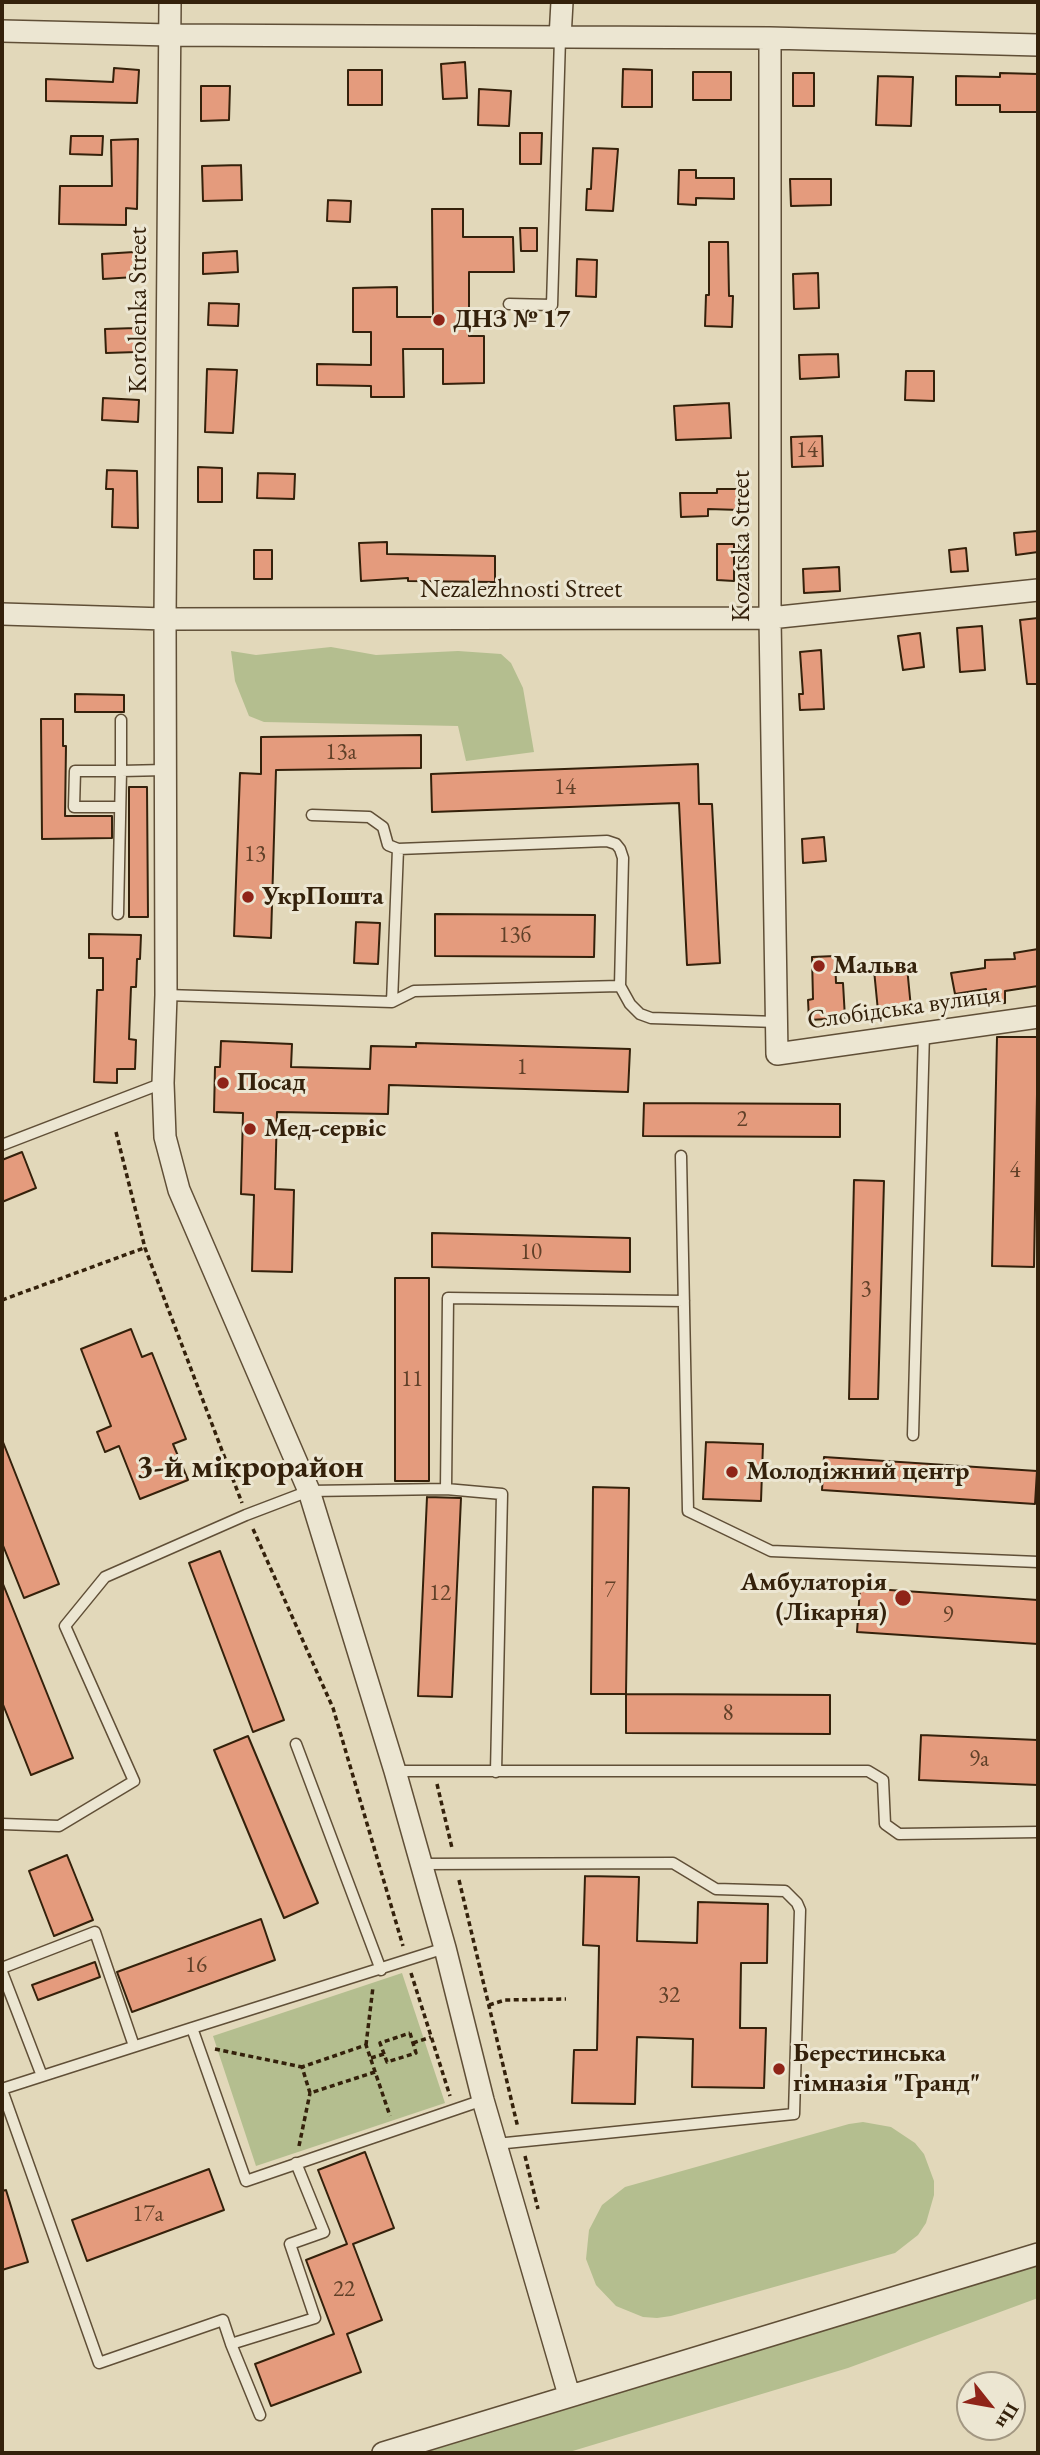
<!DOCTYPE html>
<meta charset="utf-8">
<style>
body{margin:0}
#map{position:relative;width:1040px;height:2455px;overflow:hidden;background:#e2d8ba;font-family:"EB Garamond",serif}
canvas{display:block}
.frame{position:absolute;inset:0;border:4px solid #34210b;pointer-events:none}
.north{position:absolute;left:956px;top:2371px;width:70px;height:70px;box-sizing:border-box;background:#ece6d2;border:2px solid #a29782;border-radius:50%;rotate:121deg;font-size:19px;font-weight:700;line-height:28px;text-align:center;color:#34210b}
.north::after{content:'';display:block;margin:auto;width:24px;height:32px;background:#8f2418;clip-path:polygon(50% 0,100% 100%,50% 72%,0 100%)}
</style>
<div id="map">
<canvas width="1040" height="2455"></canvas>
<div class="frame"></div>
<div class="north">Пн</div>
</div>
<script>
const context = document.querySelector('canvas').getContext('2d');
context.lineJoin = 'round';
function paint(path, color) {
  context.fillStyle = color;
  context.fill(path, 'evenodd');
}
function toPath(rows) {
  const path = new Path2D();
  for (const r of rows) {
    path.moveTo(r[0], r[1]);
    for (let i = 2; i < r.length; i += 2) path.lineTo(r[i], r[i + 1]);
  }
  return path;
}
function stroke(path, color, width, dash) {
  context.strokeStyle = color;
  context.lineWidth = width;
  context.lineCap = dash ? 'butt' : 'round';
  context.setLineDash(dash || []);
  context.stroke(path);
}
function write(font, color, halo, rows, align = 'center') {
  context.font = font + ' "EB Garamond",serif';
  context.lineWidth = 6;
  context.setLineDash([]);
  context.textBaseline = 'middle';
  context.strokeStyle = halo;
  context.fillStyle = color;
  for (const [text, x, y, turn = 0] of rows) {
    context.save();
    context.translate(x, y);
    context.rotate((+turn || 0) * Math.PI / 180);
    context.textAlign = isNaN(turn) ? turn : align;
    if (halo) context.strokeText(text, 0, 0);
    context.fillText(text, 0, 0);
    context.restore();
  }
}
paint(toPath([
 [331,647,376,655,458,651,501,654,511,663,523,688,534,752,466,761,458,726,264,722,249,716,235,681,231,651,256,655],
 [402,1973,445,2103,256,2166,213,2036],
 [863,2122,891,2127,915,2143,924,2154,934,2181,934,2195,926,2223,918,2235,895,2253,671,2316,657,2318,643,2317,616,2306,596,2285,586,2259,589,2230,602,2205,625,2187,849,2124],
 [1038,2254,1038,2298,848,2368,566,2453,383,2453]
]), '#b4be8f');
const building = toPath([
 [465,62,467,98,443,99,441,64,465,62],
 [114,68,139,70,137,103,46,101,46,79,113,82,114,68],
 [623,69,652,70,652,107,622,107,623,69],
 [348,70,382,70,382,105,348,105,348,70],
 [693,72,731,72,731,100,693,100,693,72],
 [793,73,814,73,814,106,793,106,793,73],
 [1000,73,1038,74,1038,112,1000,112,1000,105,956,105,956,76,1000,77,1000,73],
 [878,76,913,77,911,126,876,125,878,76],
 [201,86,230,86,229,120,201,121,201,86],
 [479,89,511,91,509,126,478,125,479,89],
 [520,133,542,133,541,164,520,164,520,133],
 [71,136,103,136,102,155,70,154,71,136],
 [138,139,137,209,126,208,126,225,59,224,60,186,112,186,111,140,138,139],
 [593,148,618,149,613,211,586,210,587,189,591,189,593,148],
 [241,165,242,200,203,201,202,166,241,165],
 [679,170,696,170,696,178,734,178,734,199,696,198,696,205,678,204,679,170],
 [790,179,831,179,831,205,791,206,790,179],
 [328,200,351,201,350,222,327,221,328,200],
 [432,209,463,209,463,237,513,237,514,272,469,272,469,336,484,336,484,383,443,384,443,349,403,349,404,397,371,397,371,386,317,385,317,364,371,365,371,332,353,332,353,288,397,287,397,317,433,317,432,209],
 [520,228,537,228,537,251,521,251,520,228],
 [709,242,728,242,729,296,733,296,732,327,705,326,706,295,709,295,709,242],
 [237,251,238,272,203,274,203,253,237,251],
 [134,252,135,277,103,279,102,254,134,252],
 [577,259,597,260,596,297,576,296,577,259],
 [818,273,819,308,794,309,793,274,818,273],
 [209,303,239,304,238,326,208,325,209,303],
 [136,328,137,352,106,353,105,329,136,328],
 [838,354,839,377,800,379,799,355,838,354],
 [207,369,237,370,233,433,205,432,207,369],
 [906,371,934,371,934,401,905,400,906,371],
 [103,398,139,400,138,422,102,420,103,398],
 [729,403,731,438,676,440,674,406,729,403],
 [822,436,823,466,792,467,791,437,822,436],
 [198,467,222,468,222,502,198,502,198,467],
 [107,470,137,471,138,528,112,527,113,489,106,489,107,470],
 [258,473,295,474,294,499,257,498,258,473],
 [717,489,740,489,740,510,708,509,708,516,681,517,680,493,717,493,717,489],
 [1038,531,1038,552,1016,555,1014,533,1038,531],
 [387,542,387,554,495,556,495,582,408,581,408,578,361,581,359,543,387,542],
 [717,544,734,544,734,581,717,580,717,544],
 [966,548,968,571,951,572,949,550,966,548],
 [254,550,272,550,272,579,254,579,254,550],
 [839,567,840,591,804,593,803,569,839,567],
 [1038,618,1038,684,1027,684,1020,620,1038,618],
 [982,626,985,670,960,672,957,628,982,626],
 [920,633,924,667,903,670,898,636,920,633],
 [821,650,824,709,800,710,799,694,803,694,800,652,821,650],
 [75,694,124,695,124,712,75,712,75,694],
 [41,719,63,719,63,746,66,746,65,816,112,816,112,838,42,839,41,719],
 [421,735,421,768,276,770,271,938,234,936,240,773,261,774,261,737,421,735],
 [698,764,699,804,712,804,720,963,687,965,679,803,432,812,431,774,698,764],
 [129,787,147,787,148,917,129,917,129,787],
 [824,837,826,861,803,863,802,839,824,837],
 [435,914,595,915,594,957,435,956,435,914],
 [356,922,380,923,378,964,354,963,356,922],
 [89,934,141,935,140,959,137,959,136,987,131,987,129,1039,136,1040,135,1069,117,1069,117,1083,94,1082,97,990,103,990,103,958,89,958,89,934],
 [1038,949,1038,986,1005,991,1005,1003,987,1004,986,989,955,994,951,973,985,968,985,960,1015,959,1014,953,1038,949],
 [835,956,836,983,843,983,845,1018,809,1020,808,1000,813,999,812,957,835,956],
 [907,967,911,1008,878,1011,874,970,907,967],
 [997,1037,1038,1037,1034,1267,992,1266,997,1037],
 [221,1041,292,1044,291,1067,370,1069,371,1046,416,1047,416,1043,630,1049,628,1092,389,1085,388,1114,277,1112,275,1189,294,1190,292,1272,252,1271,254,1195,241,1194,243,1113,214,1112,215,1067,220,1067,221,1041],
 [644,1103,840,1104,840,1137,643,1136,644,1103],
 [22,1152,36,1188,2,1202,2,1160,22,1152],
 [854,1180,884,1181,878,1399,849,1399,854,1180],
 [432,1233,630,1238,630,1272,432,1267,432,1233],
 [395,1278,429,1278,429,1481,395,1481,395,1278],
 [131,1329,142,1357,152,1353,186,1439,173,1444,188,1480,140,1499,119,1446,105,1452,97,1432,111,1426,81,1349,131,1329],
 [3,1442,59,1584,24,1598,2,1543,3,1442],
 [706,1442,763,1444,761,1501,703,1499,706,1442],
 [824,1457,1037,1471,1035,1504,822,1490,824,1457],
 [593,1487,629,1488,626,1694,591,1694,593,1487],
 [427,1497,461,1498,452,1697,418,1696,427,1497],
 [220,1551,284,1720,253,1732,189,1563,220,1551],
 [3,1584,73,1758,31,1775,2,1702,3,1584],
 [860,1588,1038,1600,1038,1644,857,1632,860,1588],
 [626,1694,830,1695,830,1734,626,1733,626,1694],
 [921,1735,1038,1740,1038,1785,919,1780,921,1735],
 [248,1736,318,1903,284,1918,214,1750,248,1736],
 [67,1855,93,1920,54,1936,29,1871,67,1855],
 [585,1876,639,1877,637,1941,697,1943,698,1902,768,1904,767,1963,741,1963,740,2028,766,2028,764,2088,692,2087,693,2039,637,2037,635,2104,572,2103,574,2050,597,2050,599,1946,583,1945,585,1876],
 [261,1919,275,1960,132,2012,117,1972,261,1919],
 [95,1962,100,1977,38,2000,32,1985,95,1962],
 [365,2152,394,2228,353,2244,382,2320,347,2334,361,2372,271,2406,255,2364,334,2334,306,2260,347,2244,318,2170,365,2152],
 [209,2169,224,2210,87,2261,72,2220,209,2169],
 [6,2190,28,2262,2,2270,2,2191,6,2190]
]);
paint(building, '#e49b7d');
stroke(building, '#34210b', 2);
const lane = toPath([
 [509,304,552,305,560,38],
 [120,807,74,807,75,771,121,771,121,720],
 [312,815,369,817,383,827,388,845,398,849,607,841,616,844,620,849,623,858,620,986,630,1004,640,1014,651,1018,777,1022],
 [118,914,121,771,165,770],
 [166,995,392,1002,414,991,620,986],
 [392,1002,398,849],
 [2,1145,163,1083],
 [681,1156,688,1511,771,1551,1038,1562],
 [913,1435,924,1032],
 [446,1489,502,1494,496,1772],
 [296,1744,381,1970],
 [395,1771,868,1771,883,1780,885,1824,899,1834,1038,1832],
 [2,1824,59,1826,134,1781,65,1626,105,1577,246,1515,309,1491,446,1489,448,1298,684,1301],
 [421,1864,673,1863,716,1889,785,1891,797,1903,800,1910,794,2114,496,2144],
 [445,1948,192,2028,246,2181,483,2100],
 [2,1968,95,1932,134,2046],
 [2,1972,42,2076],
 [2,2089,192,2028],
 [2,2090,99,2363,223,2320,231,2344],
 [260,2415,231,2344,315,2318,290,2244,324,2232,296,2163]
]);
const street = toPath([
 [170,2,165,619,166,995,163,1083,165,1137,179,1190,309,1491,395,1771,445,1948,483,2100,569,2395],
 [2,31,170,35,770,38,1038,45],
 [560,38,562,2],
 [770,38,770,618,777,1054,1038,1017],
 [2,614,165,619,770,618,1038,590],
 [383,2453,1038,2254]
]);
stroke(lane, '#604f37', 13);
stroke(street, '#604f37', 24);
stroke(toPath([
 [116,1132,145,1248,242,1503],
 [2,1300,144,1248],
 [253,1529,333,1708,403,1946],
 [437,1784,452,1848],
 [459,1880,518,2128],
 [411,1973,450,2096],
 [489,2005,505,2000,566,1999],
 [410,2033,416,2053,387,2062,380,2043,410,2033],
 [413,2043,431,2037],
 [366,2045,373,1987],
 [215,2049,302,2067],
 [371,2058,384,2054],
 [375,2072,310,2093,302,2067,366,2045,390,2116],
 [299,2146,310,2093],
 [525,2156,538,2209]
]), '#34210b', 3.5, [5, 3.5]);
stroke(lane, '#ece6d2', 10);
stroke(street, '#ece6d2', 21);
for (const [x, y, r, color] of [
 [439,320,7,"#8f2418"],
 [248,897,7,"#8f2418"],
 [819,966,7,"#8f2418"],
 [223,1083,7,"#8f2418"],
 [250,1129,7,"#8f2418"],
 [732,1472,7,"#8f2418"],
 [903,1598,9,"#8f2418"],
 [779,2069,7,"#8f2418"]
]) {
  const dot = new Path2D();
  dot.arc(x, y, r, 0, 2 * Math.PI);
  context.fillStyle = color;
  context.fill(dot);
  stroke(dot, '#ece6d2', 2.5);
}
write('23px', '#604028', null, [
 ["14",807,451],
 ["13а",341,753],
 ["14",565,788],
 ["13",255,855],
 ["13б",515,936],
 ["1",522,1068],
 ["2",742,1120],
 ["4",1015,1171],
 ["10",531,1253],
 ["3",866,1290],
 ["11",412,1380],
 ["7",610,1591],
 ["12",440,1594],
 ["9",948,1616],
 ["8",728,1714],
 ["9а",979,1760],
 ["16",196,1966],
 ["32",669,1996],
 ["17а",148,2215],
 ["22",344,2290]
]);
write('26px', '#34210b', '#ece6d2', [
 ["Korolenka Street",139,310,-90],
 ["Kozatska Street",742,546,-90],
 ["Nezalezhnosti Street",521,590],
 ["Слобідська вулиця",904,1008,-8]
]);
write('bold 26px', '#34210b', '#ece6d2', [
 ["ДНЗ № 17",453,320],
 ["УкрПошта",262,897],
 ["Мальва",833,966],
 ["Посад",237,1083],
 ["Мед-сервіс",264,1129],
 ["Молодіжний центр",746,1472],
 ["Амбулаторія",887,1583,"right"],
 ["(Лікарня)",887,1613,"right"],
 ["Берестинська",793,2054],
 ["гімназія \"Гранд\"",793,2084]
], 'left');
write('bold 33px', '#34210b', '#ece6d2', [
 ["3-й мікрорайон",250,1468]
]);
</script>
